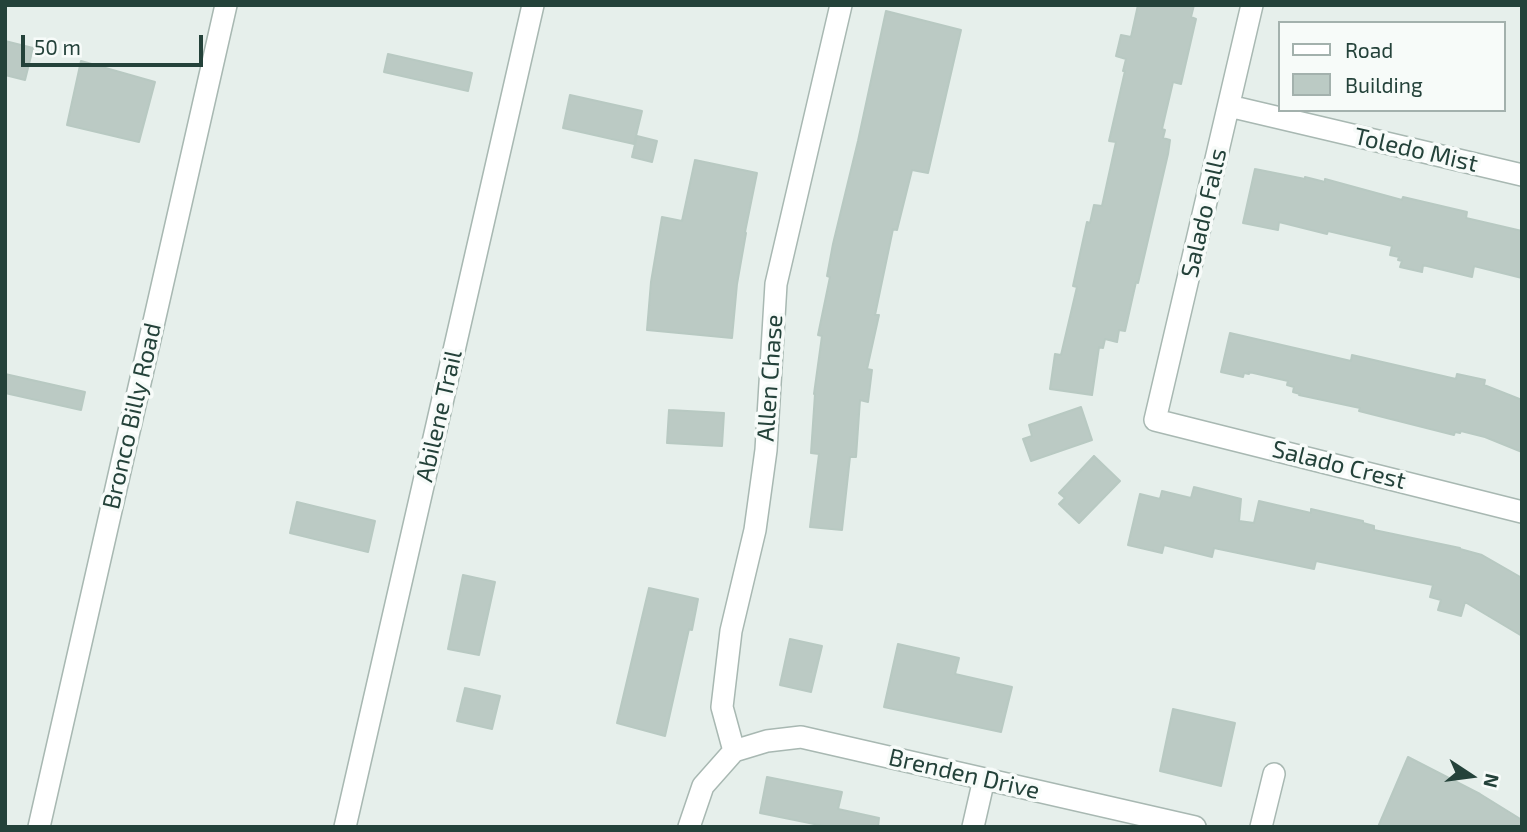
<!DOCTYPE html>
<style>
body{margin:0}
#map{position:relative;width:1527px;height:832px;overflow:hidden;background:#e6efeb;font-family:"Exo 2",sans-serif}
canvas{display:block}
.frame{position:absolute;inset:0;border:7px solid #24423a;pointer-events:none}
.legend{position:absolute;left:1278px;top:21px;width:228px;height:91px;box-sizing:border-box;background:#f7fbf9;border:2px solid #a3b1ad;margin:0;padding:9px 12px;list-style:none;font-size:21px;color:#24423a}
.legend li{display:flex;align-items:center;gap:14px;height:35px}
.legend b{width:35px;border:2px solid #a3b1ad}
.north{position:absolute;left:1436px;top:741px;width:70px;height:70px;-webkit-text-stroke:5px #f7fbf9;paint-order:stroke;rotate:103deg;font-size:19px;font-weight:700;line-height:28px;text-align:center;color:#24423a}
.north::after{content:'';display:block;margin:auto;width:24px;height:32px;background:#24423a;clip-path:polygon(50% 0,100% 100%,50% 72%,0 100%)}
.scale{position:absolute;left:21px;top:35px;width:182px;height:32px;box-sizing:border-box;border:4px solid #24423a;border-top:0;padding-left:9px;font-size:21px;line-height:24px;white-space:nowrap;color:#24423a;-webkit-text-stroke:5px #f7fbf9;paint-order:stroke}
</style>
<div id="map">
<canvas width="1527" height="832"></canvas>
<div class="frame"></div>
<ul class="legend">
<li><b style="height:9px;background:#fff"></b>Road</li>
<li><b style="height:19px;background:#bbcac4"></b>Building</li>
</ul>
<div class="north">N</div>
<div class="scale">50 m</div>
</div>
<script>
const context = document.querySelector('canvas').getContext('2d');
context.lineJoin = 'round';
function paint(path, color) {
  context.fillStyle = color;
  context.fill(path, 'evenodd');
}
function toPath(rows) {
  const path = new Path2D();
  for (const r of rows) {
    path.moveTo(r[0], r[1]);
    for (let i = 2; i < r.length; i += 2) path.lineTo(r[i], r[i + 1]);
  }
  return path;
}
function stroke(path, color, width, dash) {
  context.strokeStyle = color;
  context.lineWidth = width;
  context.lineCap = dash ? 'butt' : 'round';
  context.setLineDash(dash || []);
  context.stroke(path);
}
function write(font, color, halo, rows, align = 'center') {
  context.font = font + ' "Exo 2",sans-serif';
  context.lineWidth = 7;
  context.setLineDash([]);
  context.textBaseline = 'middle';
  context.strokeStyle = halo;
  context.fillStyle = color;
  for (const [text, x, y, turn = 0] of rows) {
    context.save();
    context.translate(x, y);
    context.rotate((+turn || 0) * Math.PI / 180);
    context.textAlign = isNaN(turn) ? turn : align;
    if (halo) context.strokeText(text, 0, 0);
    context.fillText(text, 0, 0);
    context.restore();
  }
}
const building = toPath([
 [1138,5,1194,5,1191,17,1196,19,1181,84,1173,82,1162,129,1165,130,1163,138,1170,140,1168,154,1138,283,1136,282,1125,331,1119,330,1117,342,1105,339,1103,348,1099,347,1092,395,1050,389,1055,354,1061,355,1077,287,1073,286,1087,222,1090,223,1094,205,1102,206,1116,142,1109,141,1125,71,1123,71,1126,59,1116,56,1121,35,1131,37,1138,5],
 [886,11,961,30,928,173,912,170,897,230,893,229,875,315,879,315,867,369,872,370,868,402,860,400,856,457,850,457,842,530,810,527,819,454,811,453,815,394,814,394,822,336,818,335,830,277,827,276,833,244,858,141,886,11],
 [5,41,33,48,25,80,5,75,5,41],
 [388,54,472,73,468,91,384,72,388,54],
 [81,61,155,82,139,142,67,125,81,61],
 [570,95,642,111,634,144,563,128,570,95],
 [637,136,657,141,652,162,632,157,637,136],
 [695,160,757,173,745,232,746,233,737,284,732,338,647,330,651,282,662,217,682,221,695,160],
 [1255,169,1305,179,1305,177,1325,182,1325,179,1402,200,1403,197,1467,212,1466,218,1522,231,1522,278,1474,266,1472,277,1423,265,1422,272,1400,267,1402,261,1398,260,1399,257,1390,255,1392,246,1328,231,1327,234,1279,222,1278,230,1243,223,1255,169],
 [1230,333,1351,361,1352,355,1456,379,1457,374,1485,380,1484,385,1522,400,1522,452,1485,437,1461,431,1460,433,1455,432,1454,435,1359,411,1360,408,1299,395,1300,394,1293,392,1294,387,1287,385,1288,381,1249,372,1249,374,1244,373,1243,377,1221,372,1230,333],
 [5,374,85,392,81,410,5,393,5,374],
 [1081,407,1092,440,1031,461,1023,439,1032,436,1029,425,1081,407],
 [669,410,724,413,722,446,667,443,669,410],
 [1094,456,1120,481,1079,523,1059,504,1065,498,1059,493,1094,456],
 [1194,487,1241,499,1239,521,1254,523,1259,501,1311,513,1311,509,1363,521,1363,523,1374,526,1374,530,1460,548,1460,549,1482,555,1522,578,1522,636,1465,602,1461,616,1438,610,1441,600,1430,597,1433,585,1316,561,1314,569,1214,548,1212,557,1164,545,1162,553,1128,545,1140,494,1160,499,1162,491,1191,498,1194,487],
 [297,502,375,521,368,552,290,533,297,502],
 [463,575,495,582,479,655,448,649,463,575],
 [649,588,698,599,692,630,689,629,665,736,617,723,649,588],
 [790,639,822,646,811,692,780,685,790,639],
 [898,644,959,658,955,674,1012,687,1001,732,884,707,898,644],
 [465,688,500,696,492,729,457,721,465,688],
 [1173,709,1235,723,1221,786,1160,771,1173,709],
 [1408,757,1480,794,1522,820,1522,827,1378,827,1408,757],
 [767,777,842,792,838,809,879,818,878,827,829,827,760,813,767,777]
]);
paint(building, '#bbcac4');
stroke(building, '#b8c9c2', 2);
const minor = toPath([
 [1252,5,1155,420,1522,512],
 [1229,106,1522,175],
 [734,751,722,707,731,631,755,530,766,450,776,284,841,5],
 [39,827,226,5],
 [345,827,533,5],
 [689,827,703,786,734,751,767,741,801,737,1195,827],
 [973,827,984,779],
 [1261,827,1274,774]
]);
stroke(minor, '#a8b8b2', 24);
stroke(minor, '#fff', 21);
write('24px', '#24423a', '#f7fbf9', [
 ["Toledo Mist",1416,150,13],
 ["Salado Falls",1204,213,-77],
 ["Allen Chase",770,378,-86],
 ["Bronco Billy Road",132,416,-77],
 ["Abilene Trail",439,416,-77],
 ["Salado Crest",1339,465,14],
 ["Brenden Drive",964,774,13]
]);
</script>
